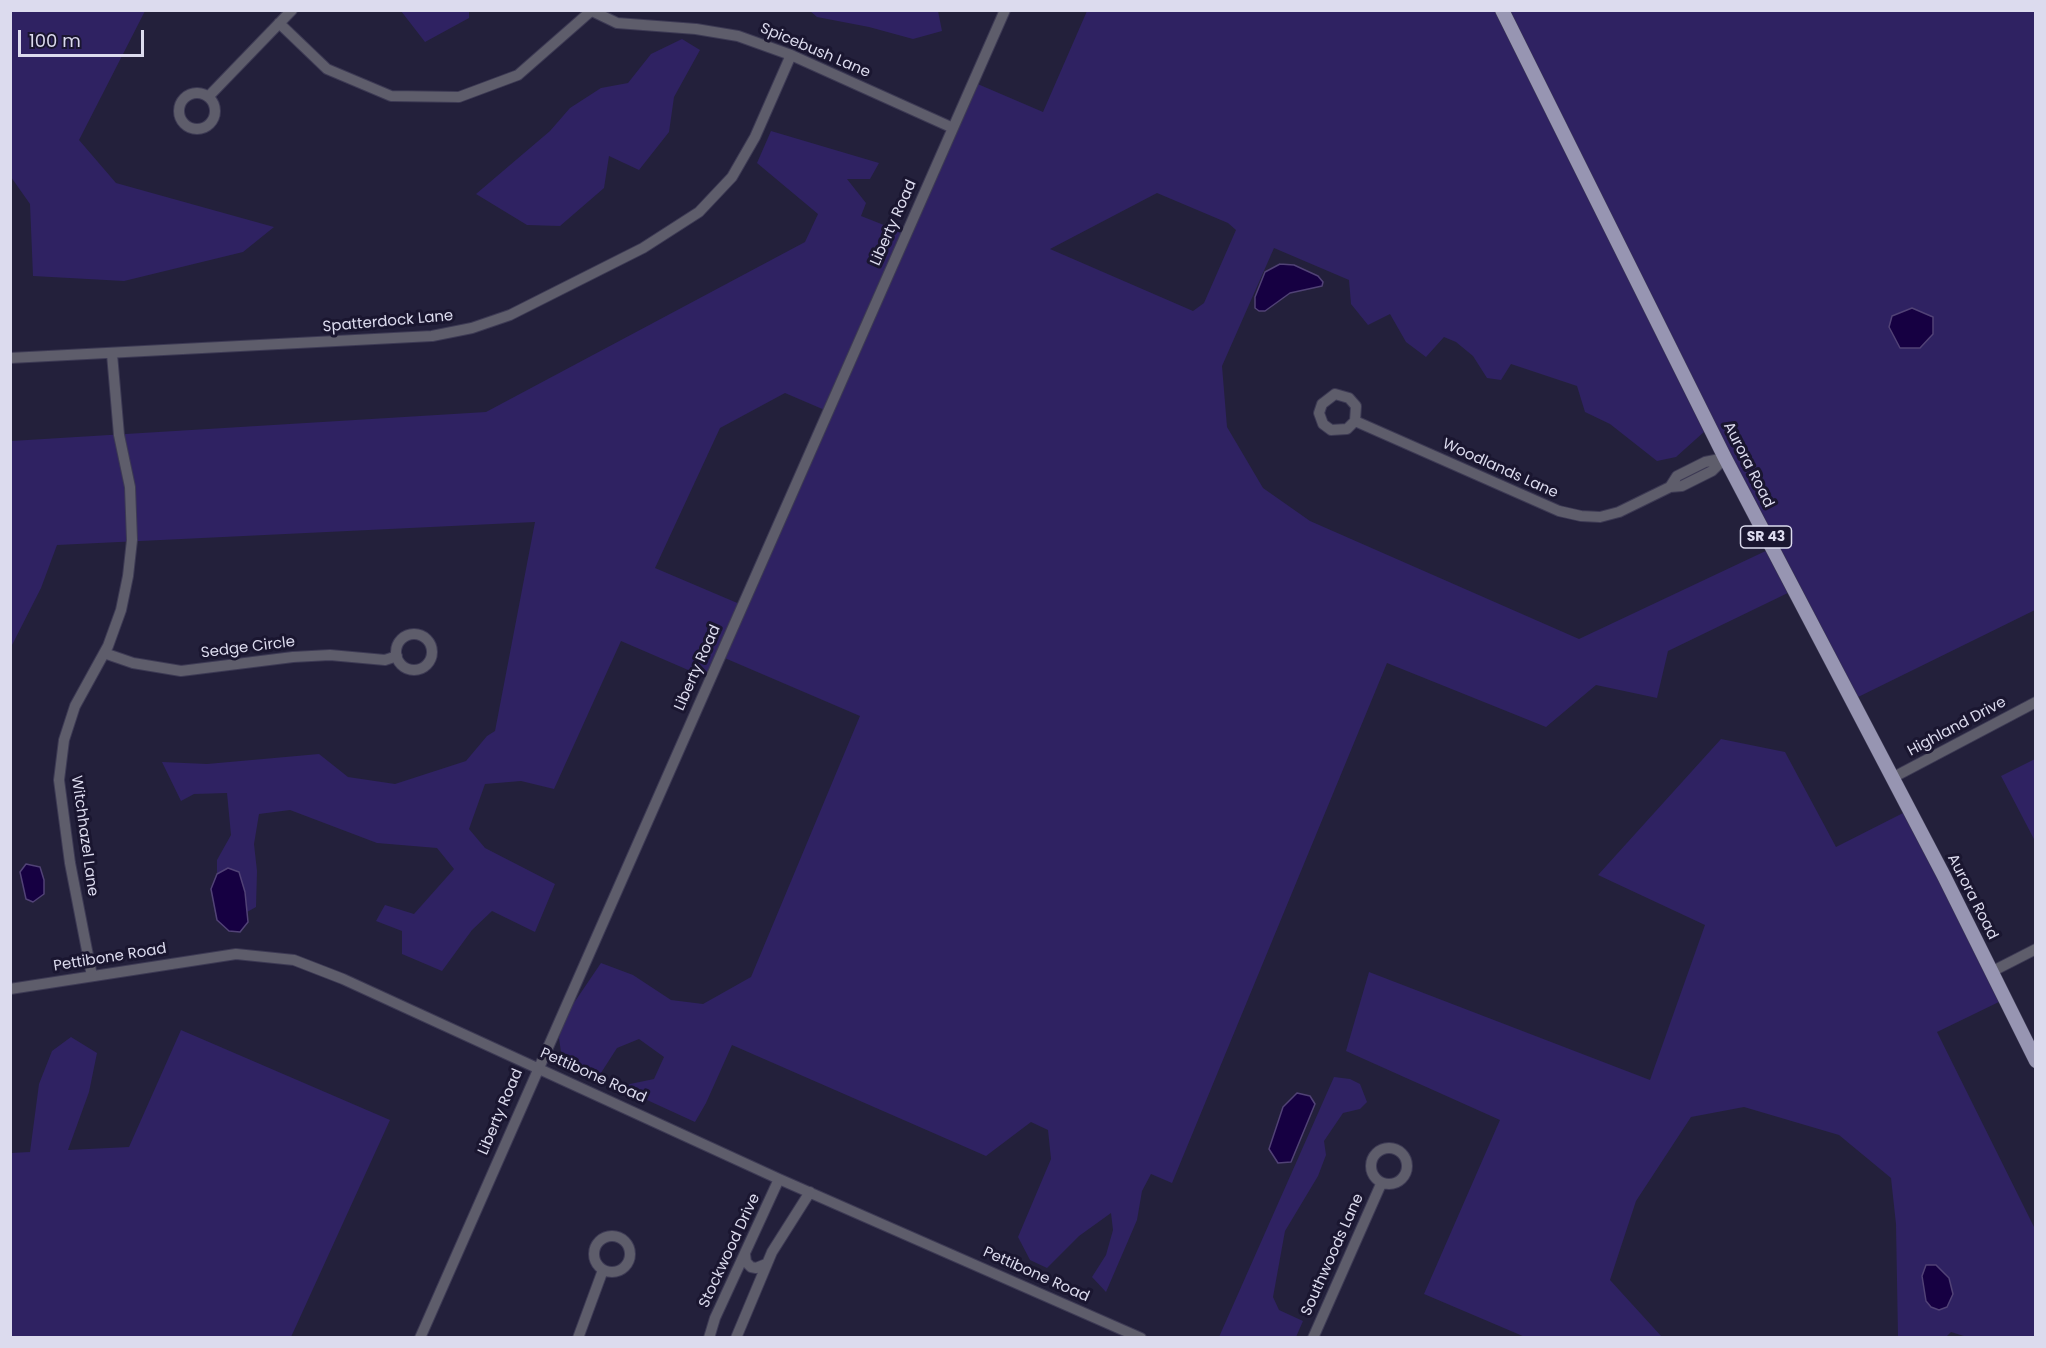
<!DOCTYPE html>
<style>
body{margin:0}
#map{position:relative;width:2046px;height:1348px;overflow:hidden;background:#23203b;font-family:Poppins,sans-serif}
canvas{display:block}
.frame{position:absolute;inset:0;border:12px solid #dcdbee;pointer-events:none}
.scale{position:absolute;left:18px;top:30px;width:126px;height:27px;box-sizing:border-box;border:3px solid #dcdbee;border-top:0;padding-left:8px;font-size:18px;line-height:21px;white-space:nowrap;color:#dcdbee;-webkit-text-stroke:4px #1a1630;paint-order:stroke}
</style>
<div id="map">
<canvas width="2046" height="1348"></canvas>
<div class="frame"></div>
<div class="scale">100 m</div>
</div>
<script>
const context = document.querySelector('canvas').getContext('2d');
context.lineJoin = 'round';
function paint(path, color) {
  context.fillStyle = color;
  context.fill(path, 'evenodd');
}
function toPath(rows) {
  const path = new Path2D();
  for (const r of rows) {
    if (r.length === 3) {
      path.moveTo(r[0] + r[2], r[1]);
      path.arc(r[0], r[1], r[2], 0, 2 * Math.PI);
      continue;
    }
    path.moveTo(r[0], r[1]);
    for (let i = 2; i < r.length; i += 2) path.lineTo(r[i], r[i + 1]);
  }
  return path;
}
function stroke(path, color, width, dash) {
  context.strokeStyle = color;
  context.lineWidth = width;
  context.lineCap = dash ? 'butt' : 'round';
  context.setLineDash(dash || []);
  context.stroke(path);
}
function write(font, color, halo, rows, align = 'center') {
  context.font = font + ' Poppins,sans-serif';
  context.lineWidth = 6;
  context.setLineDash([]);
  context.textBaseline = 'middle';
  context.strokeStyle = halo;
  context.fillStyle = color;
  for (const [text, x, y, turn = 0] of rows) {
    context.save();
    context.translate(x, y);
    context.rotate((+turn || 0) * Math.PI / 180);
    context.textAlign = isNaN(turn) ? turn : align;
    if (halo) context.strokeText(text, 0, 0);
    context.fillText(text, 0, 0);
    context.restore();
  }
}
paint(toPath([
 [10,11,145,11,79,140,116,183,274,227,243,252,124,281,33,276,30,204,11,177],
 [401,11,469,11,469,18,425,42],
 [810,11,938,11,942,31,913,39,869,27,817,17],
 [1087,11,2035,11,2035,610,1852,700,1794,590,1668,651,1657,698,1596,685,1546,727,1387,663,1172,1183,1151,1174,1142,1191,1137,1220,1106,1292,1092,1277,1106,1255,1113,1230,1111,1213,1079,1236,1047,1268,1030,1260,1018,1237,1051,1159,1048,1130,1031,1122,986,1156,732,1045,706,1103,695,1122,623,1089,630,1084,654,1079,664,1057,639,1039,617,1048,599,1076,563,1066,559,1038,565,1016,601,963,633,975,671,1000,703,1004,751,977,860,716,720,656,709,679,621,641,554,789,521,781,485,784,469,829,485,848,555,884,535,932,492,911,472,930,442,971,402,954,402,931,376,921,385,905,414,914,454,869,437,848,377,843,290,810,259,814,254,844,257,871,256,907,247,912,245,892,228,868,217,874,217,860,231,835,227,793,194,794,181,801,162,762,207,764,319,754,348,777,395,784,466,761,487,736,495,731,535,522,57,545,41,588,11,647,11,441,486,412,805,242,818,214,757,163,771,131,879,163,870,179,847,179,866,203,861,216,894,229,907,231,973,82,1043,112],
 [1157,193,1228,223,1236,230,1204,303,1193,311,1050,249],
 [1274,248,1349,280,1351,304,1368,325,1390,314,1406,342,1426,357,1444,337,1456,342,1473,356,1487,378,1501,380,1511,364,1577,386,1585,412,1610,424,1657,461,1676,457,1705,431,1772,548,1579,639,1310,521,1263,488,1227,427,1222,366],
 [785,393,827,411,742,605,655,568,720,428],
 [682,39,700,50,674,97,669,132,639,170,609,156,604,188,560,226,527,225,476,194,550,131,570,108,601,88,628,83,651,54],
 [1721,739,1785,752,1836,847,1909,810,2005,999,1937,1032,2035,1229,2035,1337,1967,1337,1951,1332,1946,1337,1898,1337,1896,1224,1891,1178,1839,1135,1744,1107,1691,1117,1636,1201,1610,1280,1662,1337,1525,1337,1424,1294,1500,1120,1346,1051,1369,972,1650,1080,1705,925,1598,875],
 [2035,759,2035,841,2001,776],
 [181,1030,390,1120,291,1337,11,1337,11,1153,30,1152,39,1084,52,1051,71,1037,97,1053,89,1092,68,1150,129,1147],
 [1334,1077,1350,1079,1360,1084,1367,1102,1360,1109,1343,1113,1324,1141,1326,1155,1318,1176,1285,1231,1273,1297,1279,1310,1303,1321,1296,1337,1219,1337]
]), '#2f2262');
const water = toPath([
 [1280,264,1294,265,1318,276,1323,282,1322,286,1290,293,1265,311,1259,311,1255,308,1255,297,1265,272,1280,264],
 [1912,308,1933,317,1933,334,1920,348,1900,348,1889,327,1892,316,1912,308],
 [26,864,40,867,44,880,44,894,33,902,26,899,20,872,26,864],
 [228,868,239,872,245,892,248,922,240,932,229,931,217,920,211,889,217,874,228,868],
 [1297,1093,1310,1096,1315,1104,1291,1162,1278,1163,1269,1149,1283,1107,1297,1093],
 [1926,1265,1936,1265,1949,1278,1953,1294,1947,1307,1939,1310,1931,1307,1926,1301,1922,1276,1926,1265]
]);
paint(water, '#160042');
stroke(water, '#514276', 1.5);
const minor = toPath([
 [590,10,617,23,696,29,738,36,791,55,953,128],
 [279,23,327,69,391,96,459,97,518,75,591,11],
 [197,111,18],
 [208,97,292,10],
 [10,358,432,336,472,328,510,315,643,248,699,212,732,177,755,137,791,55],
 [1355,421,1356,406,1349,398,1335,394,1322,404,1319,413,1323,424,1331,430,1347,429,1355,421,1559,511,1581,516,1600,517,1619,512,1670,487,1682,486,1712,471,1725,458,1705,462,1677,476,1670,487],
 [414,652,18],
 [104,653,133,663,181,671,293,657,330,655,385,660,397,656],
 [1892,778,2036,702],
 [1991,972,2036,949],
 [92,976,70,863,59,780,64,740,75,706,108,646,121,610,128,576,132,540,130,487,119,435,112,354],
 [10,989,236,954,294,960,343,979,779,1179,1141,1338],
 [1389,1166,18],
 [612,1254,18],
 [745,1254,746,1262,751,1267,756,1268,766,1264],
 [420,1338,1005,10],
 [578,1338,603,1270],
 [709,1338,715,1318,779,1179],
 [736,1338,772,1252,810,1192],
 [1313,1338,1381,1184]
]);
const major = toPath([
 [1502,10,1725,458,1944,876,2036,1061]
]);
stroke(minor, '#3d3a54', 12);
stroke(major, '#3d3a54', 15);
stroke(minor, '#5e5d6b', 10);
stroke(major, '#9795b2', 14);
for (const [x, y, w] of [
 [1766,537,51]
]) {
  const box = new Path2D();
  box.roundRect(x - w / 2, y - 11, w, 22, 4.5);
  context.fillStyle = '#1a1630';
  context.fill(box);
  stroke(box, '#dcdbee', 1.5);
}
write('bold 14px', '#dcdbee', null, [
 ["SR 43",1766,537]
]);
write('15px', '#dcdbee', '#1a1630', [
 ["Spicebush Lane",815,51,23],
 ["Liberty Road",894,223,-66],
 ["Spatterdock Lane",388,322,-5],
 ["Aurora Road",1748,465,63],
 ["Woodlands Lane",1500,469,24],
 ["Sedge Circle",248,648,-7],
 ["Liberty Road",698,668,-66],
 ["Highland Drive",1957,727,-28],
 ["Witchhazel Lane",84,836,82],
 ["Aurora Road",1972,897,63],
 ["Pettibone Road",110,958,-9],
 ["Pettibone Road",593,1076,24],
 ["Liberty Road",501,1112,-67],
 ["Stockwood Drive",730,1251,-65],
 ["Southwoods Lane",1333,1255,-66],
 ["Pettibone Road",1036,1275,24]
]);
</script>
